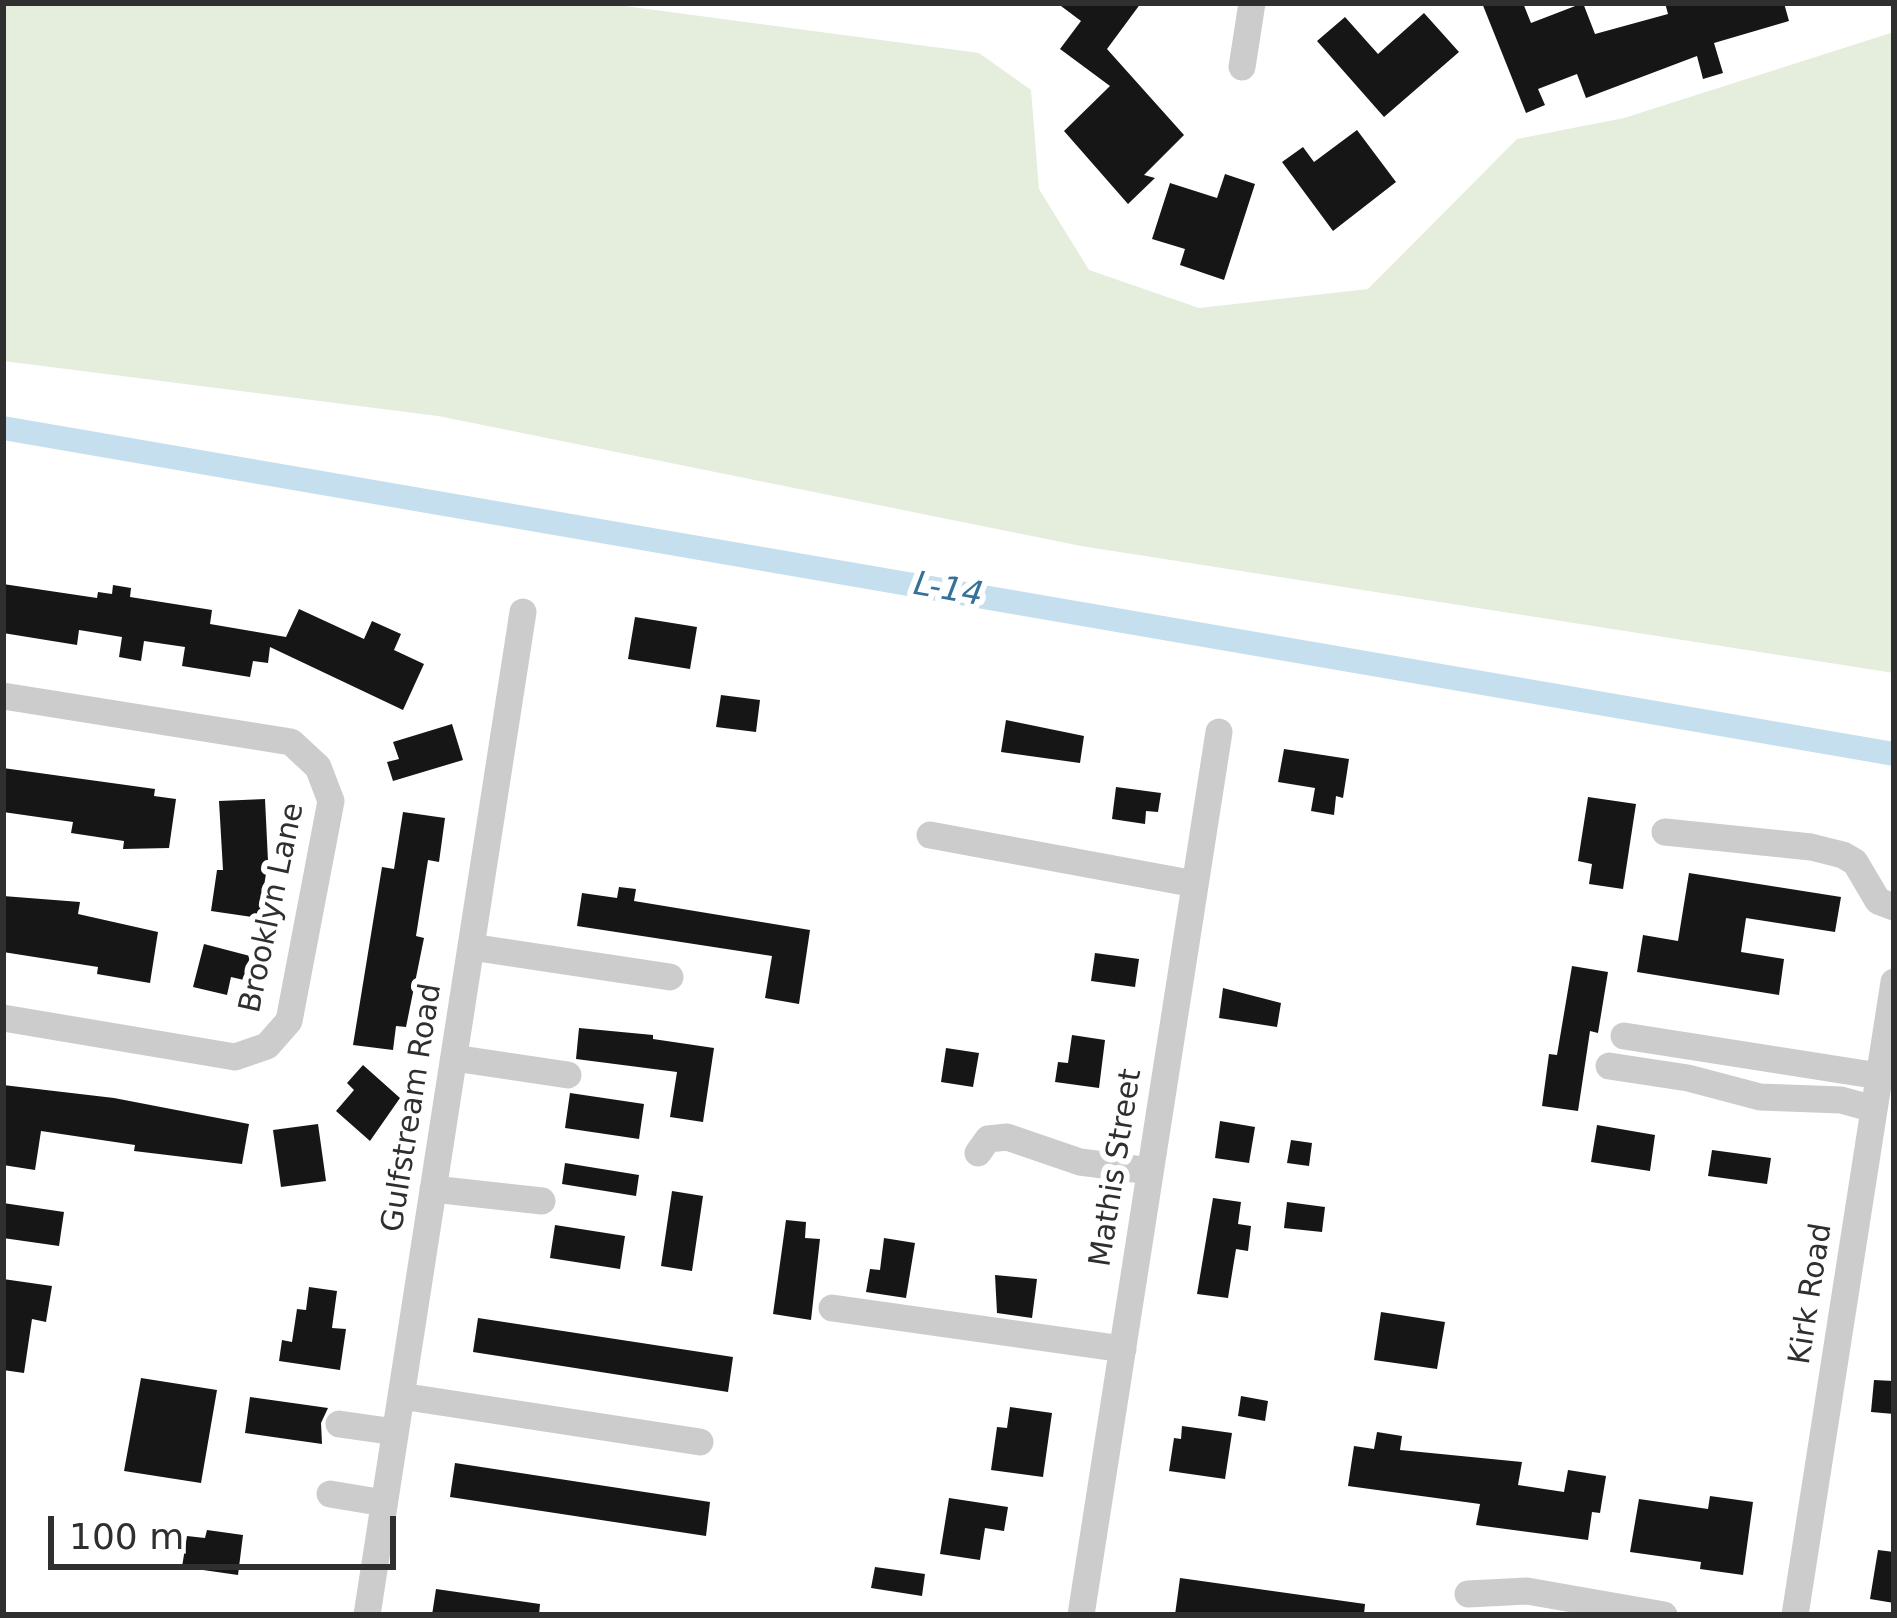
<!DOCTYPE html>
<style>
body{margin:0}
#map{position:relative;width:1897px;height:1618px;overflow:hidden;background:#fff;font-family:"DejaVu Sans",sans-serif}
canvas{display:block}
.frame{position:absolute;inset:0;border:6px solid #2f2f2f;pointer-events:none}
.scale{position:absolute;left:48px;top:1516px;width:348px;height:54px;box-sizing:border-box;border:6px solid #2f2f2f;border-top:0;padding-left:15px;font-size:36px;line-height:42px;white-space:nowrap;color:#2f2f2f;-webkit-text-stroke:9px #fff;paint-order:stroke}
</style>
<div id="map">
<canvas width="1897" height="1618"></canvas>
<div class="frame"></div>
<div class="scale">100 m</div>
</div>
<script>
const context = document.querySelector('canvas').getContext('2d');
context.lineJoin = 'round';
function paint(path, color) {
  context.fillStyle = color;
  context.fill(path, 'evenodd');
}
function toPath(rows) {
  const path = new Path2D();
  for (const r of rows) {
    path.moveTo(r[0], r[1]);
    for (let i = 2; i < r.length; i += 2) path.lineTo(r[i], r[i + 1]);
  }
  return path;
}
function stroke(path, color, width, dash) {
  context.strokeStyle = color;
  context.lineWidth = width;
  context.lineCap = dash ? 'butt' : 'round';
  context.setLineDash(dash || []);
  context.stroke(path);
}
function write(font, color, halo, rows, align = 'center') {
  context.font = font + ' "DejaVu Sans",sans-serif';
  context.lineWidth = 12;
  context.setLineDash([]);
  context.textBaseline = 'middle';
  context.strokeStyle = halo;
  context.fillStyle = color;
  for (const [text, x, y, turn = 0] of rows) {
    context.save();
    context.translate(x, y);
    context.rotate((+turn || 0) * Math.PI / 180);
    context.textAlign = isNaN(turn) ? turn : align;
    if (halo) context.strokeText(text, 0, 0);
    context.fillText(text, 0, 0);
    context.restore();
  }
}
paint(toPath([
 [3,3,602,3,979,53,1031,90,1039,189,1089,270,1199,308,1368,289,1517,139,1624,118,1894,32,1894,673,1081,546,438,416,3,361]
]), '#e5eedc');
stroke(toPath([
 [3,428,1894,754]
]), '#c6dfef', 24);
paint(toPath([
 [1057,3,1141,3,1107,49,1184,135,1144,175,1155,178,1128,204,1064,131,1110,86,1060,49,1081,21],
 [1482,3,1523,3,1531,23,1583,3,1595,34,1668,14,1665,3,1784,3,1789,21,1714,43,1723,73,1703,79,1697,56,1586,98,1577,74,1538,89,1545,105,1526,113],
 [1424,13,1459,52,1384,117,1317,41,1345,17,1378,54],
 [1357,130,1396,182,1333,231,1282,162,1303,147,1314,162],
 [1225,174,1255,184,1224,280,1180,265,1185,249,1152,239,1170,183,1217,198],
 [3,584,97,598,98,592,112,594,113,585,131,588,130,597,212,610,210,624,286,637,299,609,364,639,372,621,401,634,394,650,424,664,403,710,270,647,268,663,253,661,250,677,182,666,185,647,144,641,141,661,119,657,122,637,79,630,77,645,3,633],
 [635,617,697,627,690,669,628,659],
 [721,695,760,700,756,732,716,727],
 [1006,720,1084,736,1080,763,1001,752],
 [452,724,463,760,393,781,387,762,399,759,393,742],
 [1284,749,1349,759,1343,798,1336,796,1334,815,1311,811,1315,788,1278,782],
 [3,768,155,789,154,796,176,799,169,848,123,849,124,841,71,833,73,822,3,812],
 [1116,787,1161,793,1158,812,1146,811,1145,824,1112,819],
 [1588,797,1636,804,1623,889,1589,884,1592,864,1578,861],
 [265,799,268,861,259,918,211,911,217,870,223,870,219,801],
 [403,812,445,818,439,862,428,860,416,936,424,938,406,1027,396,1026,393,1050,353,1045,382,867,394,869],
 [1689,873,1841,897,1835,932,1746,918,1741,952,1784,959,1779,995,1637,972,1643,935,1678,941],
 [619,887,636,889,634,901,810,930,799,1004,765,998,772,956,577,926,582,893,617,898],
 [3,896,80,902,78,914,158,932,150,983,97,974,98,967,3,952],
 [204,944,250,956,244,980,231,977,227,995,193,987],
 [1095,953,1139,959,1135,987,1091,981],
 [1572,966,1608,972,1598,1033,1590,1031,1578,1111,1542,1106,1549,1054,1557,1055],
 [1223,988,1281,1003,1277,1027,1219,1018],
 [579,1028,653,1035,653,1039,714,1048,703,1122,670,1117,677,1072,576,1059],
 [1072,1035,1105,1040,1099,1088,1055,1082,1058,1062,1068,1063],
 [946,1048,979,1053,973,1087,941,1082],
 [363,1065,400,1098,370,1141,336,1111,354,1090,347,1083],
 [3,1085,114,1098,249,1124,242,1164,134,1151,135,1145,41,1131,35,1170,3,1165],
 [570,1093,644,1104,639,1139,565,1128],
 [1220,1121,1255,1127,1249,1163,1215,1158],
 [318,1124,326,1181,281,1187,273,1130],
 [1597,1125,1655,1135,1650,1171,1591,1162],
 [1291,1140,1312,1143,1309,1166,1287,1163],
 [1712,1150,1771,1158,1767,1184,1708,1176],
 [565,1163,639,1175,636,1196,562,1184],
 [672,1191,703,1196,692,1271,661,1266],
 [1213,1198,1241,1202,1238,1224,1251,1226,1248,1251,1236,1249,1228,1298,1197,1294],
 [1287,1202,1325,1207,1322,1232,1284,1228],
 [3,1203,64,1212,59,1246,3,1238],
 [786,1220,806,1222,805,1238,820,1239,811,1320,773,1314],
 [555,1225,625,1236,620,1269,550,1258],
 [884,1238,915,1243,906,1298,866,1292,870,1269,880,1270],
 [995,1275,1037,1279,1032,1318,997,1313],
 [3,1279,52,1286,46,1322,32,1319,24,1373,3,1370],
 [309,1287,337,1291,332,1328,346,1329,340,1370,279,1361,282,1340,292,1342,297,1309,306,1310],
 [1381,1312,1445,1322,1437,1369,1374,1360],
 [478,1318,733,1357,728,1392,473,1352],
 [141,1378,217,1390,201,1483,124,1471],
 [1874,1380,1894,1381,1894,1414,1871,1412],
 [1241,1396,1268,1401,1265,1421,1238,1416],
 [250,1397,328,1408,321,1423,322,1444,245,1433],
 [1010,1407,1052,1413,1043,1477,991,1470,997,1427,1007,1428],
 [1182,1426,1232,1433,1225,1479,1169,1471,1174,1438,1181,1439],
 [1377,1432,1402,1436,1400,1450,1522,1462,1518,1485,1564,1492,1568,1470,1606,1476,1600,1513,1592,1512,1588,1540,1476,1525,1480,1504,1348,1486,1354,1446,1374,1449],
 [455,1463,710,1502,706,1536,450,1497],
 [1710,1496,1753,1502,1743,1575,1700,1569,1701,1562,1630,1552,1639,1499,1708,1509],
 [949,1498,1008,1507,1004,1531,985,1528,980,1560,940,1554],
 [207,1530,243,1535,238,1575,182,1567,187,1536,205,1538],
 [1878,1550,1894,1552,1894,1603,1870,1599],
 [875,1567,925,1574,922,1596,871,1588],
 [1180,1578,1365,1604,1364,1615,1175,1615],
 [436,1589,540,1604,539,1615,432,1615]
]), '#161616');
stroke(toPath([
 [1242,67,1252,3],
 [3,696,291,742,318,767,331,801,289,1021,267,1046,235,1057,3,1018],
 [1665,832,1811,847,1843,855,1855,862,1878,901,1894,907],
 [930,835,1195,884],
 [471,947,670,977],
 [1624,1036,1879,1076],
 [454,1058,568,1075],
 [1609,1066,1688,1078,1760,1097,1841,1100,1874,1109],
 [978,1153,988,1139,1007,1137,1080,1162,1150,1171],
 [433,1189,542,1201],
 [832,1308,1123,1349],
 [401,1396,700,1442],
 [339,1424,395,1432],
 [330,1494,384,1503],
 [1468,1594,1527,1591,1664,1615],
 [367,1615,523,612],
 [1081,1615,1219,732],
 [1795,1615,1894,982]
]), '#ccc', 27);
write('30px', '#2f2f2f', '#fff', [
 ["Brooklyn Lane",273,908,-78],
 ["Gulfstream Road",413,1108,-81],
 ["Mathis Street",1117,1168,-81],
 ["Kirk Road",1812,1294,-81]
]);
write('italic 33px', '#357199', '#fff', [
 ["L-14",948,591,10]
]);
</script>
